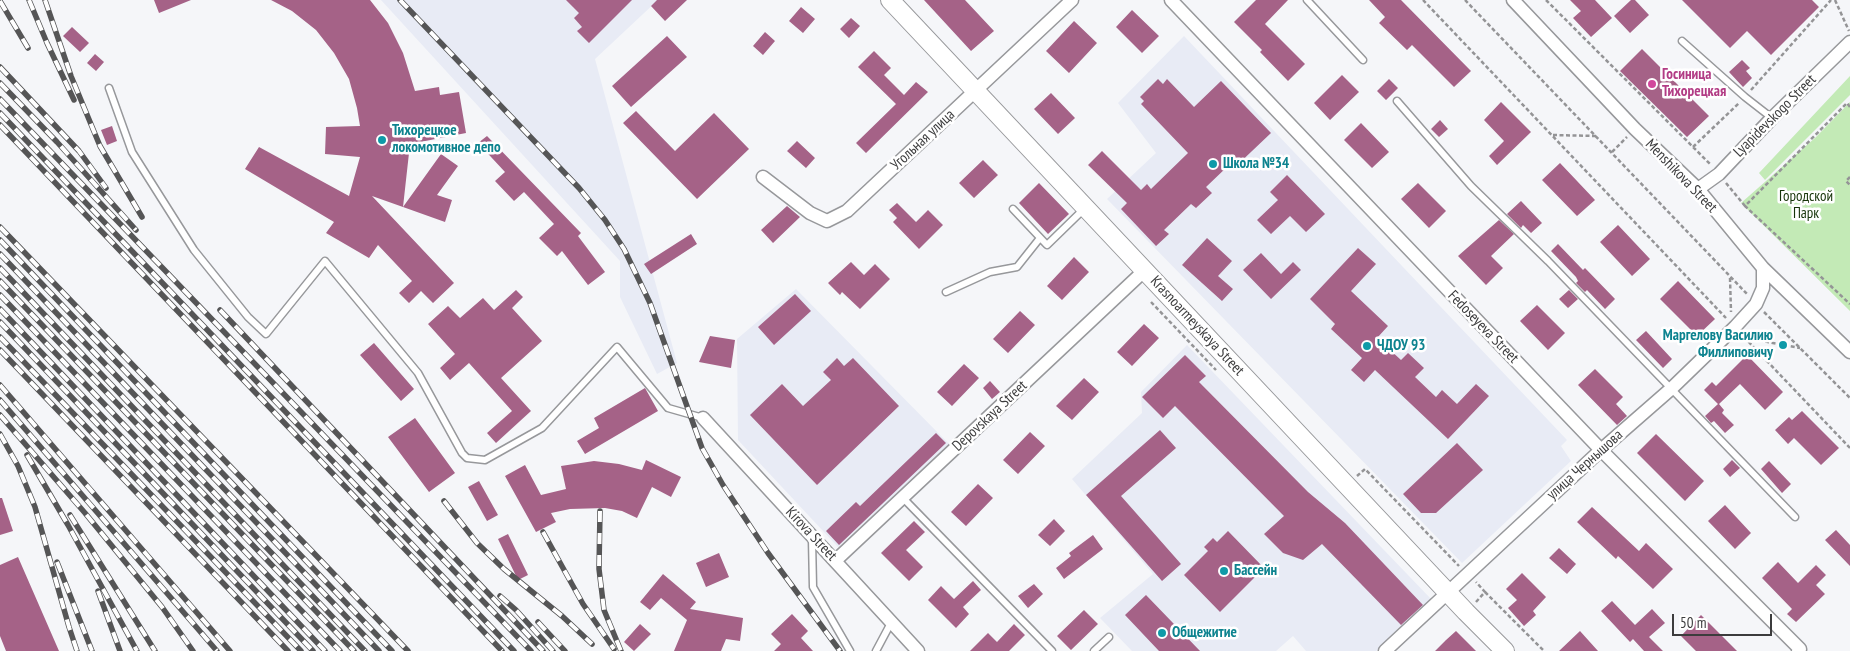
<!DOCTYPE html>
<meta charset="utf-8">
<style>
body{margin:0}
#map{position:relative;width:1850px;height:651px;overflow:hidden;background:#f5f6f9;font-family:"PT Sans Narrow",sans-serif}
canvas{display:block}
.scale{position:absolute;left:1672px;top:614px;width:100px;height:22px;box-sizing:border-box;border:2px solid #3c3c3d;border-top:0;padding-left:6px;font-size:15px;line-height:18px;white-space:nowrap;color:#3c3c3d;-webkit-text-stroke:4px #fff;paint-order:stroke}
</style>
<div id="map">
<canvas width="1850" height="651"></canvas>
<div class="scale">50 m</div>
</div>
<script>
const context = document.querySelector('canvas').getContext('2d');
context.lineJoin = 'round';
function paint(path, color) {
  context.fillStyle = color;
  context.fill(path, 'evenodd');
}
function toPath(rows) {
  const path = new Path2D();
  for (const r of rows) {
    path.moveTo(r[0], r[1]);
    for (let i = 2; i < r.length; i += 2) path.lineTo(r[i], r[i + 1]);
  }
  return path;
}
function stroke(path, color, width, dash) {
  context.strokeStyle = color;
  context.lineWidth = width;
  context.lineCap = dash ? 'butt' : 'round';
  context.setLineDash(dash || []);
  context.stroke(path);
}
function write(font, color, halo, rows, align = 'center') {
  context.font = font + ' "PT Sans Narrow",sans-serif';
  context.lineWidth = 5;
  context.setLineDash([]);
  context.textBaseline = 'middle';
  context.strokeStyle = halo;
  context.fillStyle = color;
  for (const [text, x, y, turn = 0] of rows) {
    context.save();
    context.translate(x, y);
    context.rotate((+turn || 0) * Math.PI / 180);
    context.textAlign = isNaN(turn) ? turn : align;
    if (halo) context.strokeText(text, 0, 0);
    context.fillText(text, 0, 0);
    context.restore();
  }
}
paint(toPath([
 [381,0,658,0,595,59,677,363,657,374,620,297,620,261],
 [1184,36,1567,440,1561,446,1571,461,1462,563,1107,199,1156,153,1118,103],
 [796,289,949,444,838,547,738,440,737,339],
 [1187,345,1432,600,1376,651,1306,651,1293,636,1276,651,1132,651,1100,618,1153,574,1072,479,1142,413,1141,392]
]), '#e8ebf5');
paint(toPath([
 [1850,76,1850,95,1765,180,1759,173],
 [1850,102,1850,311,1741,203,1816,137]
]), '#c3eab6');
paint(toPath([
 [154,0,191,0,159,13],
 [271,0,370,0,388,23,403,53,415,91,439,87,440,95,459,92,466,133,410,144,403,207,372,196,454,283,433,303,421,291,409,303,399,293,412,281,378,245,369,258,326,233,334,222,245,169,259,147,349,196,360,157,325,154,326,127,360,126,357,108,349,79,334,53,316,30,292,11],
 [566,0,632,0,589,43,577,31,582,27,574,18,579,13],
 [657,0,687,0,665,21,651,6],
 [924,0,965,0,994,31,971,51],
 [1256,0,1288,0,1265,24,1305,64,1288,81,1260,52,1262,50,1234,22],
 [1369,0,1401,0,1471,71,1454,87,1412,45,1407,50,1379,23,1385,17],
 [1570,0,1595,0,1612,18,1591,37,1573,18,1581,11],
 [1631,0,1635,0,1649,15,1630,33,1614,16],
 [1682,0,1812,0,1819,7,1771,55,1747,31,1730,48],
 [801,7,815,19,803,33,789,21],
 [1132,10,1159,36,1142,53,1116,27],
 [851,18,860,26,849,38,840,29],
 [1074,21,1097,43,1069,73,1046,51],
 [72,27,89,43,80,52,63,36],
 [765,32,775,41,763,55,753,46],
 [667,36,687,57,631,107,612,86],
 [1642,49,1709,116,1687,137,1620,71],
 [874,51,891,68,884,75,904,95,916,82,928,92,866,153,856,143,896,104,858,67],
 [95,54,104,62,96,71,87,63],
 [1742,60,1750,68,1746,71,1752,78,1743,87,1729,72],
 [1342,75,1359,92,1330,120,1314,103],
 [1158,79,1163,84,1167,79,1194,107,1221,81,1271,133,1232,170,1228,166,1206,187,1212,193,1196,208,1191,204,1164,230,1169,234,1156,246,1121,209,1127,203,1088,165,1102,151,1141,190,1147,184,1151,189,1188,153,1141,104,1144,101,1140,97],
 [1389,79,1398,88,1386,100,1377,91],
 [1051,93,1075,118,1058,134,1034,109],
 [1501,102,1531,132,1497,165,1489,156,1504,141,1484,120],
 [636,111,675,151,714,113,749,149,697,199,623,123],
 [1440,120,1448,129,1439,137,1431,129],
 [1361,123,1389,152,1372,168,1344,140],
 [112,126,117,141,107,145,101,130],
 [487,136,581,233,578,236,605,272,588,285,562,251,557,256,539,238,554,224,524,192,514,201,495,181,505,172,478,143],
 [797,141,815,158,806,168,787,151],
 [441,154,458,166,437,195,452,200,445,222,403,207],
 [983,160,998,175,974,198,959,183],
 [1560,163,1595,200,1577,216,1542,180],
 [1287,175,1325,214,1306,232,1290,216,1271,234,1257,220,1278,200,1270,192],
 [1039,183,1069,214,1048,234,1019,203],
 [1418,183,1446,211,1429,228,1401,199],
 [1521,201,1542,223,1531,233,1523,225,1521,228,1507,214],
 [897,203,916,222,928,210,943,225,919,249,893,222,897,218,889,210],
 [787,206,800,217,773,243,761,230],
 [1499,220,1514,234,1491,256,1503,268,1486,285,1458,256],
 [1618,225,1650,259,1632,276,1600,242],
 [691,234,697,244,651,274,644,264],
 [1207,238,1232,261,1218,276,1233,289,1222,301,1182,265],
 [1558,244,1583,270,1585,268,1615,299,1605,309,1587,290,1585,292,1576,283,1578,281,1576,277,1551,251],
 [1358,248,1376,264,1351,291,1388,326,1377,338,1401,360,1408,353,1424,368,1415,377,1436,397,1442,390,1457,404,1476,384,1489,396,1448,439,1375,370,1364,382,1351,370,1362,358,1331,329,1335,324,1310,299],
 [1261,253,1281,274,1293,262,1301,270,1271,299,1243,270],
 [1074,257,1089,272,1062,300,1047,286],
 [851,262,864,275,875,264,890,279,860,309,842,292,840,295,828,283],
 [1678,281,1715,319,1697,336,1660,299],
 [516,290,523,297,512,308,542,341,501,378,531,411,496,443,487,433,512,411,469,363,450,380,440,368,455,354,428,324,448,306,460,318,483,298,494,310],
 [1569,290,1578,299,1568,308,1559,299],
 [795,294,811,311,774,345,758,327],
 [1537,305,1565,333,1548,350,1520,321],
 [1020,311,1035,325,1008,353,993,339],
 [1144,324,1159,338,1132,366,1117,352],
 [1646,331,1672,359,1663,368,1636,340],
 [710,336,735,340,731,368,699,362],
 [374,343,414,389,401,401,360,355],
 [1185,355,1206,376,1199,382,1308,492,1345,523,1423,605,1401,625,1322,544,1303,560,1283,553,1264,534,1284,516,1175,406,1163,418,1142,397],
 [1747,355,1783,392,1765,410,1740,384,1719,404,1724,410,1722,413,1734,425,1725,433,1714,421,1711,423,1705,416,1718,404,1704,390,1712,382,1716,386],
 [837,358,844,366,853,358,899,406,817,485,750,415,782,384,803,406,831,380,823,372],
 [964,364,979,378,952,406,937,392],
 [1595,369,1623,397,1616,404,1627,416,1617,425,1578,385],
 [1084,378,1099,392,1072,420,1056,406],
 [990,381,1000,392,992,399,983,388],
 [645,388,658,411,585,454,577,441,599,428,594,418],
 [1802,411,1839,448,1821,465,1794,438,1788,444,1775,430,1789,417,1792,420],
 [415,418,455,473,429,492,388,437],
 [1160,430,1176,448,1121,496,1181,564,1162,581,1086,495],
 [1030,432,1045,446,1018,474,1003,460],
 [936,433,946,443,839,545,826,531,856,502,860,506],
 [1656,434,1704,481,1685,501,1637,453],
 [1457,443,1483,470,1436,513,1421,513,1403,494],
 [646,460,681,477,671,497,652,487,637,518,622,511,605,508,570,509,551,513,556,522,536,532,505,476,525,465,541,495,566,489,561,466,594,461,619,464,642,470],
 [1732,460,1740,468,1730,477,1723,469],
 [1769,461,1791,484,1782,493,1761,469],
 [479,481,498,515,487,521,468,487],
 [978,484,993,498,966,526,951,512],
 [0,498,2,498,13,531,0,535],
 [1725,505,1751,533,1735,549,1708,521],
 [1592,507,1639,551,1646,543,1673,569,1653,589,1618,556,1616,559,1577,522],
 [1054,519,1065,531,1050,546,1038,535],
 [914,521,925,532,906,550,923,567,909,581,881,553],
 [1836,530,1850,545,1850,566,1825,540],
 [1228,531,1264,568,1220,612,1184,575,1208,551,1204,547,1213,538,1217,542],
 [508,534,528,575,518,580,498,539],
 [1093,535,1103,549,1064,579,1056,568,1071,556,1069,553],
 [1559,548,1576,564,1567,574,1549,558],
 [719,553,729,577,706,587,696,563],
 [18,557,59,651,6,651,0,636,0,565],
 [1778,562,1798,583,1816,565,1826,575,1816,585,1825,594,1796,622,1787,614,1792,609,1762,578],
 [1522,573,1546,597,1533,611,1536,615,1524,626,1508,608,1517,600,1506,589],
 [663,574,696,602,690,609,743,618,740,641,726,639,721,651,674,651,687,620,661,598,650,610,640,602],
 [973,581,981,590,963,607,969,614,956,628,928,600,941,586,954,599],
 [1034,584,1043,594,1028,608,1018,596],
 [1146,595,1200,651,1159,651,1125,615],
 [1612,601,1635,625,1652,609,1665,623,1649,637,1663,651,1644,651,1633,639,1630,642,1601,611],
 [1084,610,1098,624,1071,650,1057,636],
 [792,614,808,631,801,638,813,651,774,651,781,644,771,634],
 [1701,615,1737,651,1696,651,1681,636],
 [640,624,651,634,634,651,624,642],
 [1014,624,1025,635,1009,651,970,651,988,633,997,642],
 [1456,631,1476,651,1435,651,1446,640],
 [1580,631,1598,651,1559,651]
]), '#a56287');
const lane = toPath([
 [1307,0,1363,60],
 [1682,41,1745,97,1772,118],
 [109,88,132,152,194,250,248,317,266,334,325,261,418,373,462,453,467,458,485,460,542,428,617,347,668,408,703,418],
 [1397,101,1471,186,1548,261,1795,517],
 [1013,209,1047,245,1085,208],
 [946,292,990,272,1017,267,1040,238],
 [903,498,1052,651],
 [812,539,813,587,850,651],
 [876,651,892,621],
 [1094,651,1109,637]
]);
const street = toPath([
 [1171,0,1601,450,1800,649,1798,651],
 [1513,0,1635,129,1698,189,1763,268,1850,352],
 [763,177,810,213,827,221,847,211,1072,0],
 [1698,189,1719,174,1772,118,1850,42],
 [703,418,918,651],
 [835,561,1145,270],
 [1385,651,1601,450,1672,388,1735,327,1756,304,1763,288,1763,268]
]);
const secondary = toPath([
 [890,0,1466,612,1505,651]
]);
stroke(lane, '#97989b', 9);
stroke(street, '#97989b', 15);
stroke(secondary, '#97989b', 20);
stroke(toPath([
 [1423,0,1726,318],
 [1465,0,1748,295],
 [1546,0,1711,165],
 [1835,0,1849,31],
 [1751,90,1831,0],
 [1850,107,1847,103,1745,206,1850,304],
 [1553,135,1596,136],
 [1693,147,1739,103],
 [1612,152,1627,137],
 [1850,177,1846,181,1850,185],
 [1726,183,1745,206],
 [1730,278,1731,312],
 [1151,302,1216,370],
 [1764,312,1850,398],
 [1744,337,1850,448],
 [1746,338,1800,348],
 [1357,476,1365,469,1459,566],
 [1485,592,1544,651],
 [1476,602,1485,592,1476,582]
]), '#949496', 2.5, [4, 2.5]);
stroke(lane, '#fff', 6);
stroke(street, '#fff', 12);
stroke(secondary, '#fff', 18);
const rail = toPath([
 [29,0,47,43,74,100],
 [45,0,71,76,100,146,142,217],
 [400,0,579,188,605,220,624,249,650,303,702,448,723,485,768,553,840,651],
 [0,1,28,48],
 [0,67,79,151,106,188],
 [0,83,57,142,136,230],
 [0,99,531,651],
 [0,113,514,651],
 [0,125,502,651],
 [0,227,408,651],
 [0,240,392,651],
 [0,254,379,651],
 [0,268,365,651],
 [0,281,354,651],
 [0,295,340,651],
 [0,309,325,651],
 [220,310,543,651],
 [0,322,313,651],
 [0,337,301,651],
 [0,350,288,651],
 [0,385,230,651],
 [0,400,217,651],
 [0,415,85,513,162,607,193,651],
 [0,434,18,466,35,507,69,627,77,651],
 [27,455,68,525,137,651],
 [444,501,477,543,504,569,562,616,592,644],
 [600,511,599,569,604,610,621,651],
 [70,515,155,651],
 [543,532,583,604,614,649],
 [57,562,92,651],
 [98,591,120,651],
 [500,596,516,610,553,651],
 [538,622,565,651]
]);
stroke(rail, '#555556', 5.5);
stroke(rail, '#fff', 4, [11]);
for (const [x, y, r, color] of [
 [1652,84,5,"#d1479c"],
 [382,140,5,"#0f9aa8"],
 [1213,164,5,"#0f9aa8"],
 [1783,345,5,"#0f9aa8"],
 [1367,346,5,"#0f9aa8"],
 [1224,571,5,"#0f9aa8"],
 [1162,633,5,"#0f9aa8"]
]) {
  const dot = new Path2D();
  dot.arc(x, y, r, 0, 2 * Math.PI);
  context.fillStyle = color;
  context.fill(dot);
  stroke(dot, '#fff', 2);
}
write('bold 15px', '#b23c85', '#fff', [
 ["Госиница",1662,75],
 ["Тихорецкая",1662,92]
], 'left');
write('15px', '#3c3c3d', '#fff', [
 ["Lyapidevskogo Street",1775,116,-45],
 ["Угольная улица",923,140,-43],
 ["Menshikova Street",1681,176,46],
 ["Krasnoarmeyskaya Street",1197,326,47],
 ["Fedoseyeva Street",1483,327,46],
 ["Depovskaya Street",990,416,-43],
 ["улица Чернышова",1585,465,-42],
 ["Kirova Street",811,534,47]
]);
write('bold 15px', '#0d838f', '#fff', [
 ["Тихорецкое",392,131],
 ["локомотивное депо",392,148],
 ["Школа №34",1223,164],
 ["Маргелову Василию",1773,336,"right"],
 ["Филлиповичу",1773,353,"right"],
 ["ЧДОУ 93",1377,346],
 ["Бассейн",1234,571],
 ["Общежитие",1172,633]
], 'left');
write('15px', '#163409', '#fff', [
 ["Городской",1806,197],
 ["Парк",1806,214]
]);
</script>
